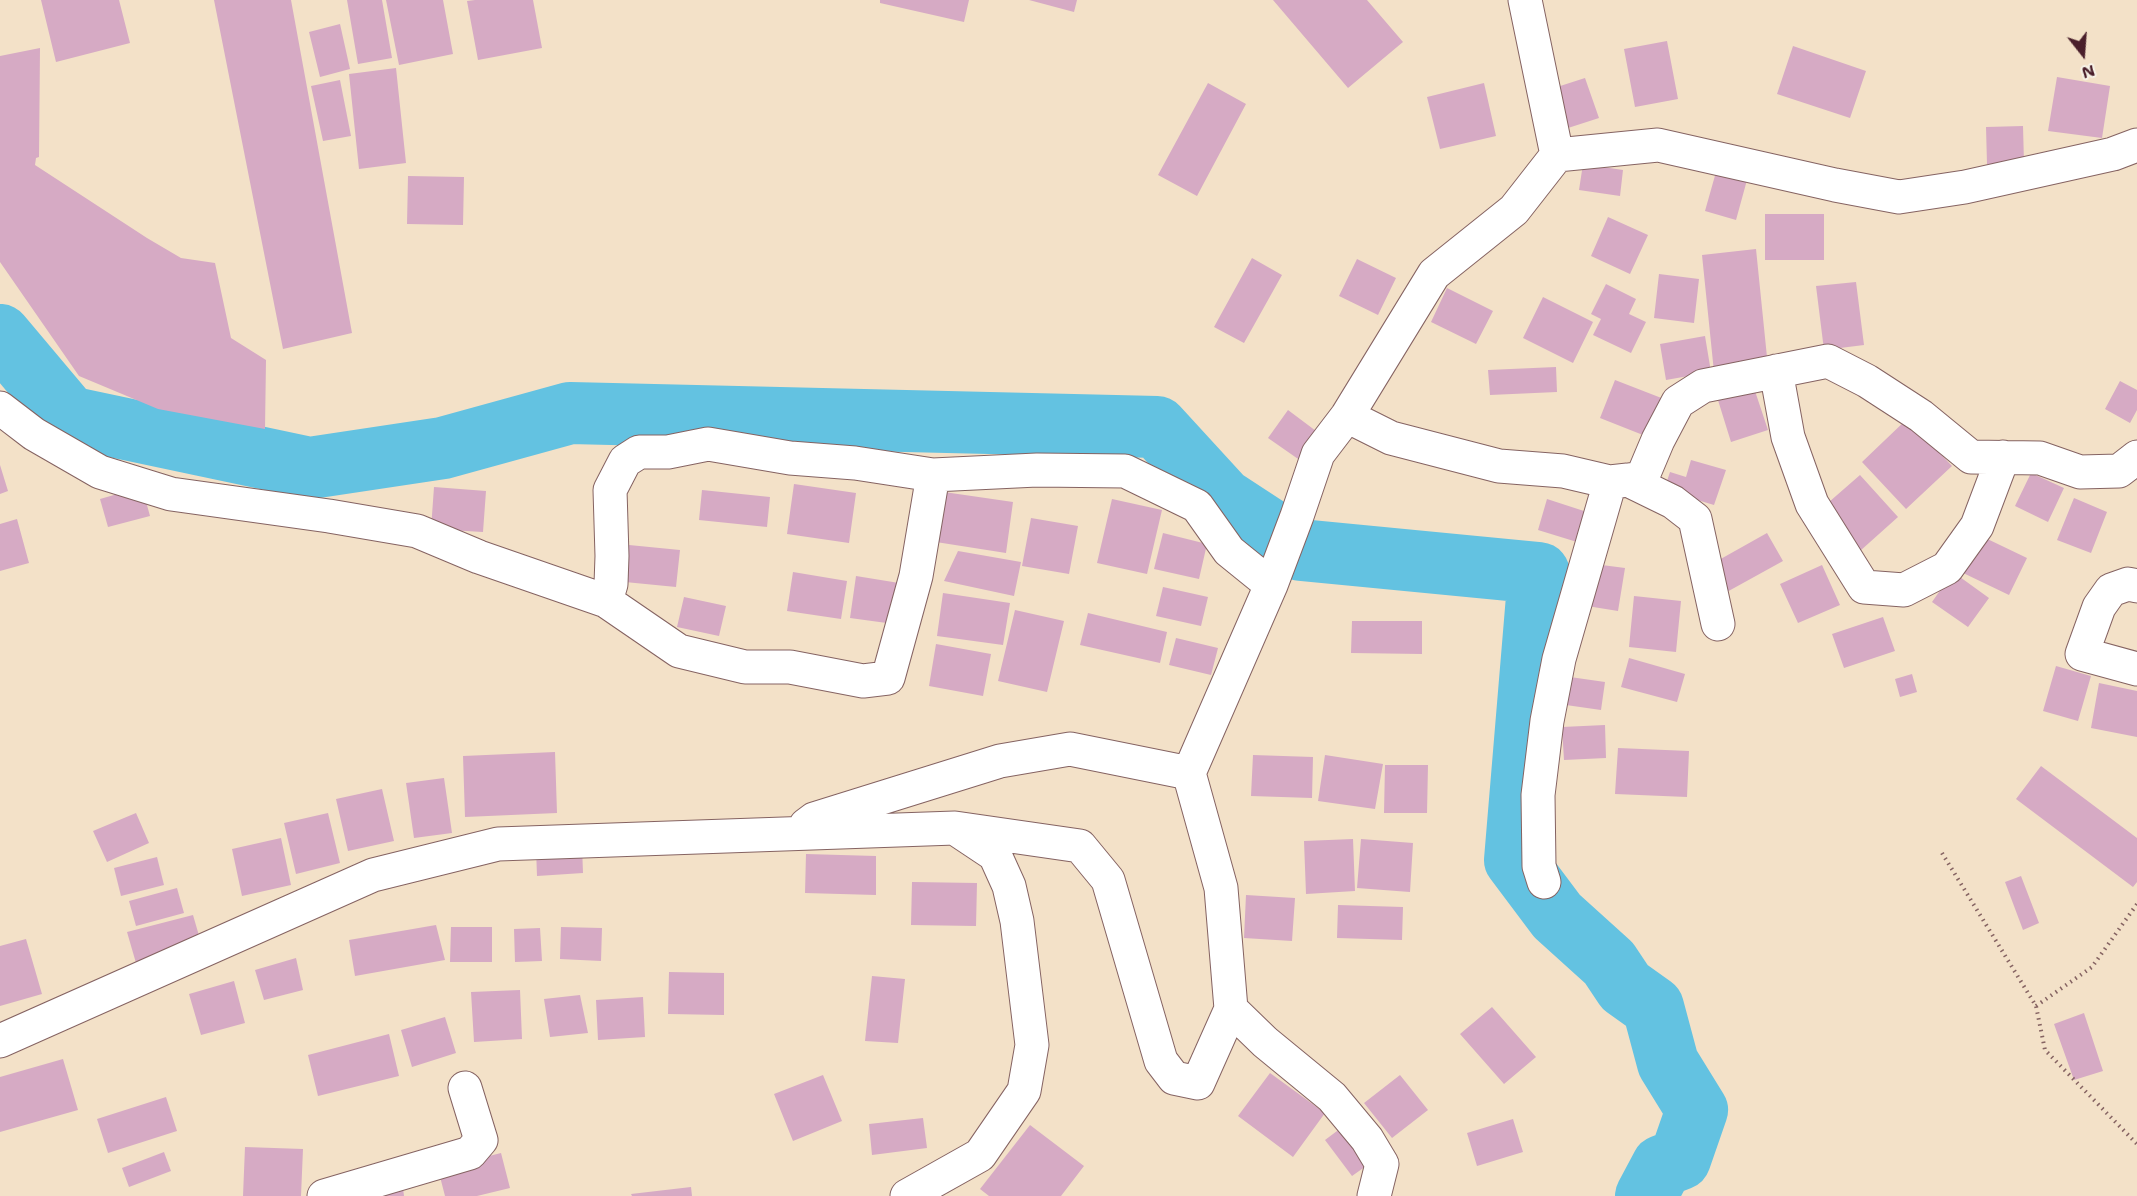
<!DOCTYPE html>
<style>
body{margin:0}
#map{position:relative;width:2137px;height:1196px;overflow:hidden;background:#f3e1c8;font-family:"Shantell Sans",sans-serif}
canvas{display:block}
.north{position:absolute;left:2053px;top:24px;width:60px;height:60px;-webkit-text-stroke:4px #f7f3e8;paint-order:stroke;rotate:163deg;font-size:16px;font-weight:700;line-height:24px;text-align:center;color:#4a1f2b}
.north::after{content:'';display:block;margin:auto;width:21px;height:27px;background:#4a1f2b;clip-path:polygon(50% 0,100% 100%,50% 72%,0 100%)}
</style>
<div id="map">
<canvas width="2137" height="1196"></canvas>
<div class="north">N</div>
</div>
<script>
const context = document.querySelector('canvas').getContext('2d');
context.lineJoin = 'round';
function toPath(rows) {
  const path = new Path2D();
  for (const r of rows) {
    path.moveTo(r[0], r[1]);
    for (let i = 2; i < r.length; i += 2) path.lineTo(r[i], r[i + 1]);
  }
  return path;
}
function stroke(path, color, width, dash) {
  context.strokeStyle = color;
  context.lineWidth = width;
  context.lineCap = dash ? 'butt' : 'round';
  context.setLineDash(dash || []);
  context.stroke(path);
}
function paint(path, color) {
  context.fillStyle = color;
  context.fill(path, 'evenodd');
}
stroke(toPath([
 [0,335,69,417,310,468,443,448,570,413,1157,427,1223,499,1301,550,1539,573,1515,860,1557,916,1609,963,1625,987,1653,1007,1668,1063,1697,1110,1680,1159,1662,1166,1646,1196]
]), '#63c2e1', 62);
paint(toPath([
 [41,0,119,0,130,43,56,62],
 [214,0,291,0,352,333,283,349],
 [347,0,382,0,392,58,358,64],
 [386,0,443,0,453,54,399,65],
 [475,0,533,0,542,48,478,60,467,1],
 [880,0,969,0,964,22,880,3],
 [1029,0,1077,0,1074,12],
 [1273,0,1367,0,1403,42,1348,88],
 [340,24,350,69,320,77,309,32],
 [1667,41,1678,99,1635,107,1624,49],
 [1793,46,1866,71,1850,118,1777,94],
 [40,48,39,157,36,158,35,165,147,238,181,258,215,263,231,338,266,360,265,429,158,409,79,376,0,262,0,56],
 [396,68,406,163,359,169,349,74],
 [2057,77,2110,86,2102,138,2048,131],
 [1585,78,1599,118,1568,128,1554,88],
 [340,80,351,136,323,141,311,86],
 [1208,83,1246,104,1197,196,1158,175],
 [1484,83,1496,136,1440,149,1427,97],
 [2023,126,2024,163,1987,164,1986,127],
 [1583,164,1623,170,1620,196,1579,190],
 [1716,172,1747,180,1736,220,1705,211],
 [408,176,464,177,463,225,407,224],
 [1765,214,1824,214,1824,260,1765,260],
 [1608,217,1648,235,1630,274,1591,256],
 [1756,249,1768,367,1714,372,1702,255],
 [1252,258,1282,275,1244,343,1214,327],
 [1357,259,1396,278,1378,315,1339,296],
 [1659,274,1699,279,1694,323,1654,318],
 [1856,282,1864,345,1824,350,1816,286],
 [1606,284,1636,299,1629,314,1646,322,1631,353,1593,335,1601,319,1591,314],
 [1447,288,1493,311,1476,344,1431,322],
 [1543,297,1593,322,1573,363,1523,338],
 [1705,336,1711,372,1666,380,1660,344],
 [1556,367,1557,392,1490,395,1488,370],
 [1615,380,1664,399,1648,437,1600,418],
 [2120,381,2137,390,2137,410,2130,423,2105,409],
 [1753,385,1768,430,1731,442,1717,397],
 [1288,410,1320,434,1301,461,1268,438],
 [1907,419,1952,466,1906,509,1862,462],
 [1691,460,1726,470,1714,505,1664,490,1670,472,1686,477],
 [0,465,8,491,0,494],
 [2031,473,2064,488,2048,522,2015,506],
 [1860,475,1898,517,1860,551,1821,509],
 [794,484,856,493,849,543,787,534],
 [142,487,150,516,108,527,100,499],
 [434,487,486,491,483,532,431,529],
 [702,490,770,497,767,527,699,520],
 [944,492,1013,502,1006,553,936,542],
 [2074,498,2107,512,2091,553,2057,540],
 [1112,499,1162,510,1147,574,1097,563],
 [1547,499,1587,512,1577,542,1538,530],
 [1031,518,1078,526,1069,574,1022,566],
 [17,519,29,563,0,571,0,524],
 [1163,533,1207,544,1199,579,1154,569],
 [1767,533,1783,561,1725,593,1710,565],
 [1977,534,2027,558,2009,595,1959,571],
 [629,545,680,550,676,587,625,582],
 [958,551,1021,562,1014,596,944,581],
 [1594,564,1625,568,1618,611,1587,606],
 [1822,565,1840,605,1798,623,1780,584],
 [793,572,847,581,841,619,787,611],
 [1953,572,1989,598,1968,627,1932,602],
 [856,576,899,583,894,624,850,618],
 [1163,587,1208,597,1201,626,1156,616],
 [943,593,1010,603,1003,645,937,636],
 [1634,596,1681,601,1676,652,1629,647],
 [684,597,726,606,719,636,677,627],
 [1015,610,1064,621,1047,692,998,681],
 [1088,613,1167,632,1160,663,1080,645],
 [1883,617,1895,651,1844,668,1832,634],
 [1352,621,1422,621,1422,654,1351,653],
 [1176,638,1218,648,1211,675,1169,665],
 [936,644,991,654,983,696,929,686],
 [1629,658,1685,674,1677,702,1621,687],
 [2056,666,2091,676,2078,721,2043,711],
 [1912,674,1917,692,1900,697,1895,679],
 [1570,677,1605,682,1601,710,1566,705],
 [2099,683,2137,691,2137,737,2091,728],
 [1605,725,1606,758,1564,760,1562,727],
 [1618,748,1689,751,1687,797,1615,794],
 [555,752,557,813,465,817,463,756],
 [1253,755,1313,757,1312,798,1251,796],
 [1325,755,1383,764,1375,809,1318,801],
 [1385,765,1428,765,1427,813,1384,813],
 [2041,766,2137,838,2137,882,2133,887,2016,799],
 [444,778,452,833,414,838,406,783],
 [382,789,394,841,348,851,336,799],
 [136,813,149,843,107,862,93,831],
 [328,813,340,863,296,874,284,823],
 [281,838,291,885,242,896,232,849],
 [1353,839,1355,891,1306,894,1304,841],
 [1361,839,1413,843,1410,892,1357,888],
 [582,846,583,873,537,876,536,848],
 [806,854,876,856,876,895,805,893],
 [157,857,164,885,121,896,114,868],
 [2021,876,2039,923,2023,930,2005,882],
 [912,882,977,883,976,926,911,925],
 [177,888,184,913,136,926,129,901],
 [1246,895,1295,898,1292,941,1244,938],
 [1338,905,1403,907,1402,940,1337,938],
 [193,915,202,946,136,963,127,932],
 [436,925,445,960,355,976,349,940],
 [451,927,492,927,492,962,450,962],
 [561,927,602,928,601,961,560,959],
 [540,928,542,961,515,962,514,929],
 [26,939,42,994,0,1006,0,946],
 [296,958,303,990,264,1000,255,970],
 [669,972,724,973,724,1015,668,1014],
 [872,976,905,979,898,1043,865,1041],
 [234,981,245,1023,201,1035,189,994],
 [520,990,522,1039,474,1042,471,992],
 [580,995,588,1033,550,1037,544,999],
 [643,997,645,1037,598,1040,596,1000],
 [1492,1007,1536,1057,1504,1084,1460,1034],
 [2084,1013,2103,1071,2074,1080,2054,1024],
 [445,1017,456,1053,412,1067,401,1030],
 [389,1034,399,1076,318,1096,308,1055],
 [63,1059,78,1110,0,1132,0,1077],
 [1270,1073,1325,1113,1293,1157,1238,1116],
 [823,1075,842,1121,793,1141,774,1094],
 [1400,1075,1428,1110,1392,1138,1364,1103],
 [166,1097,177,1131,108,1153,97,1119],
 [923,1118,927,1148,872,1155,869,1124],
 [1513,1119,1523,1152,1477,1166,1467,1133],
 [1349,1122,1376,1159,1352,1176,1325,1140],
 [1030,1125,1084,1166,1061,1196,989,1196,980,1189],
 [245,1147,303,1149,301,1196,243,1196],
 [164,1152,171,1171,129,1187,122,1168],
 [501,1153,510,1188,477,1196,445,1196,438,1169],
 [691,1187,692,1196,632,1196,631,1194],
 [403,1188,404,1196,356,1196]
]), '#d6aac4');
const minor = toPath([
 [1557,155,1658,145,1835,185,1899,197,1965,187,2113,154,2137,145],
 [1776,371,1788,437,1812,504,1864,587,1904,590,1947,568,1977,526,2003,457],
 [0,408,34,434,100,472,171,494,329,516,417,531,479,557,606,601,679,651,745,667,790,667,863,681,888,678,916,576,933,475],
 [1347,416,1391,438,1499,466,1563,471,1610,482,1628,480,1642,478,1658,440,1678,402,1703,386,1828,361,1867,381,1921,416,1971,457,2040,458,2080,472,2119,471,2137,457],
 [1628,480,1673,502,1695,519,1718,624],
 [2137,586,2128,584,2111,590,2099,607,2082,654,2137,669],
 [606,601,611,584,612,556,610,490,625,461,639,452,668,452,708,444,790,458,855,463,933,475,1037,470,1125,471,1197,506,1229,551,1271,585],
 [806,825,814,819,1000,761,1070,749,1189,773],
 [1544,882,1539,866,1538,795,1547,721,1559,659,1610,482],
 [1231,1009,1265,1042,1332,1097,1367,1139,1382,1164,1374,1196],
 [0,1041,373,875,498,844,955,828,1080,846,1108,880,1161,1061,1174,1078,1198,1083,1231,1009,1221,888,1189,773,1271,585,1297,516,1318,454,1347,416,1434,274,1514,210,1557,155,1525,0],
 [324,1196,470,1153,481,1140,465,1088],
 [907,1196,980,1155,1024,1091,1032,1045,1017,921,1009,886,995,855,959,831]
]);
stroke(minor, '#856362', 35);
stroke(toPath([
 [1942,853,2036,1006,2045,1050,2137,1144],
 [2036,1006,2092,967,2137,904]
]), '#856362', 4, [1.5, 4.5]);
stroke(minor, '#fff', 33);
</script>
